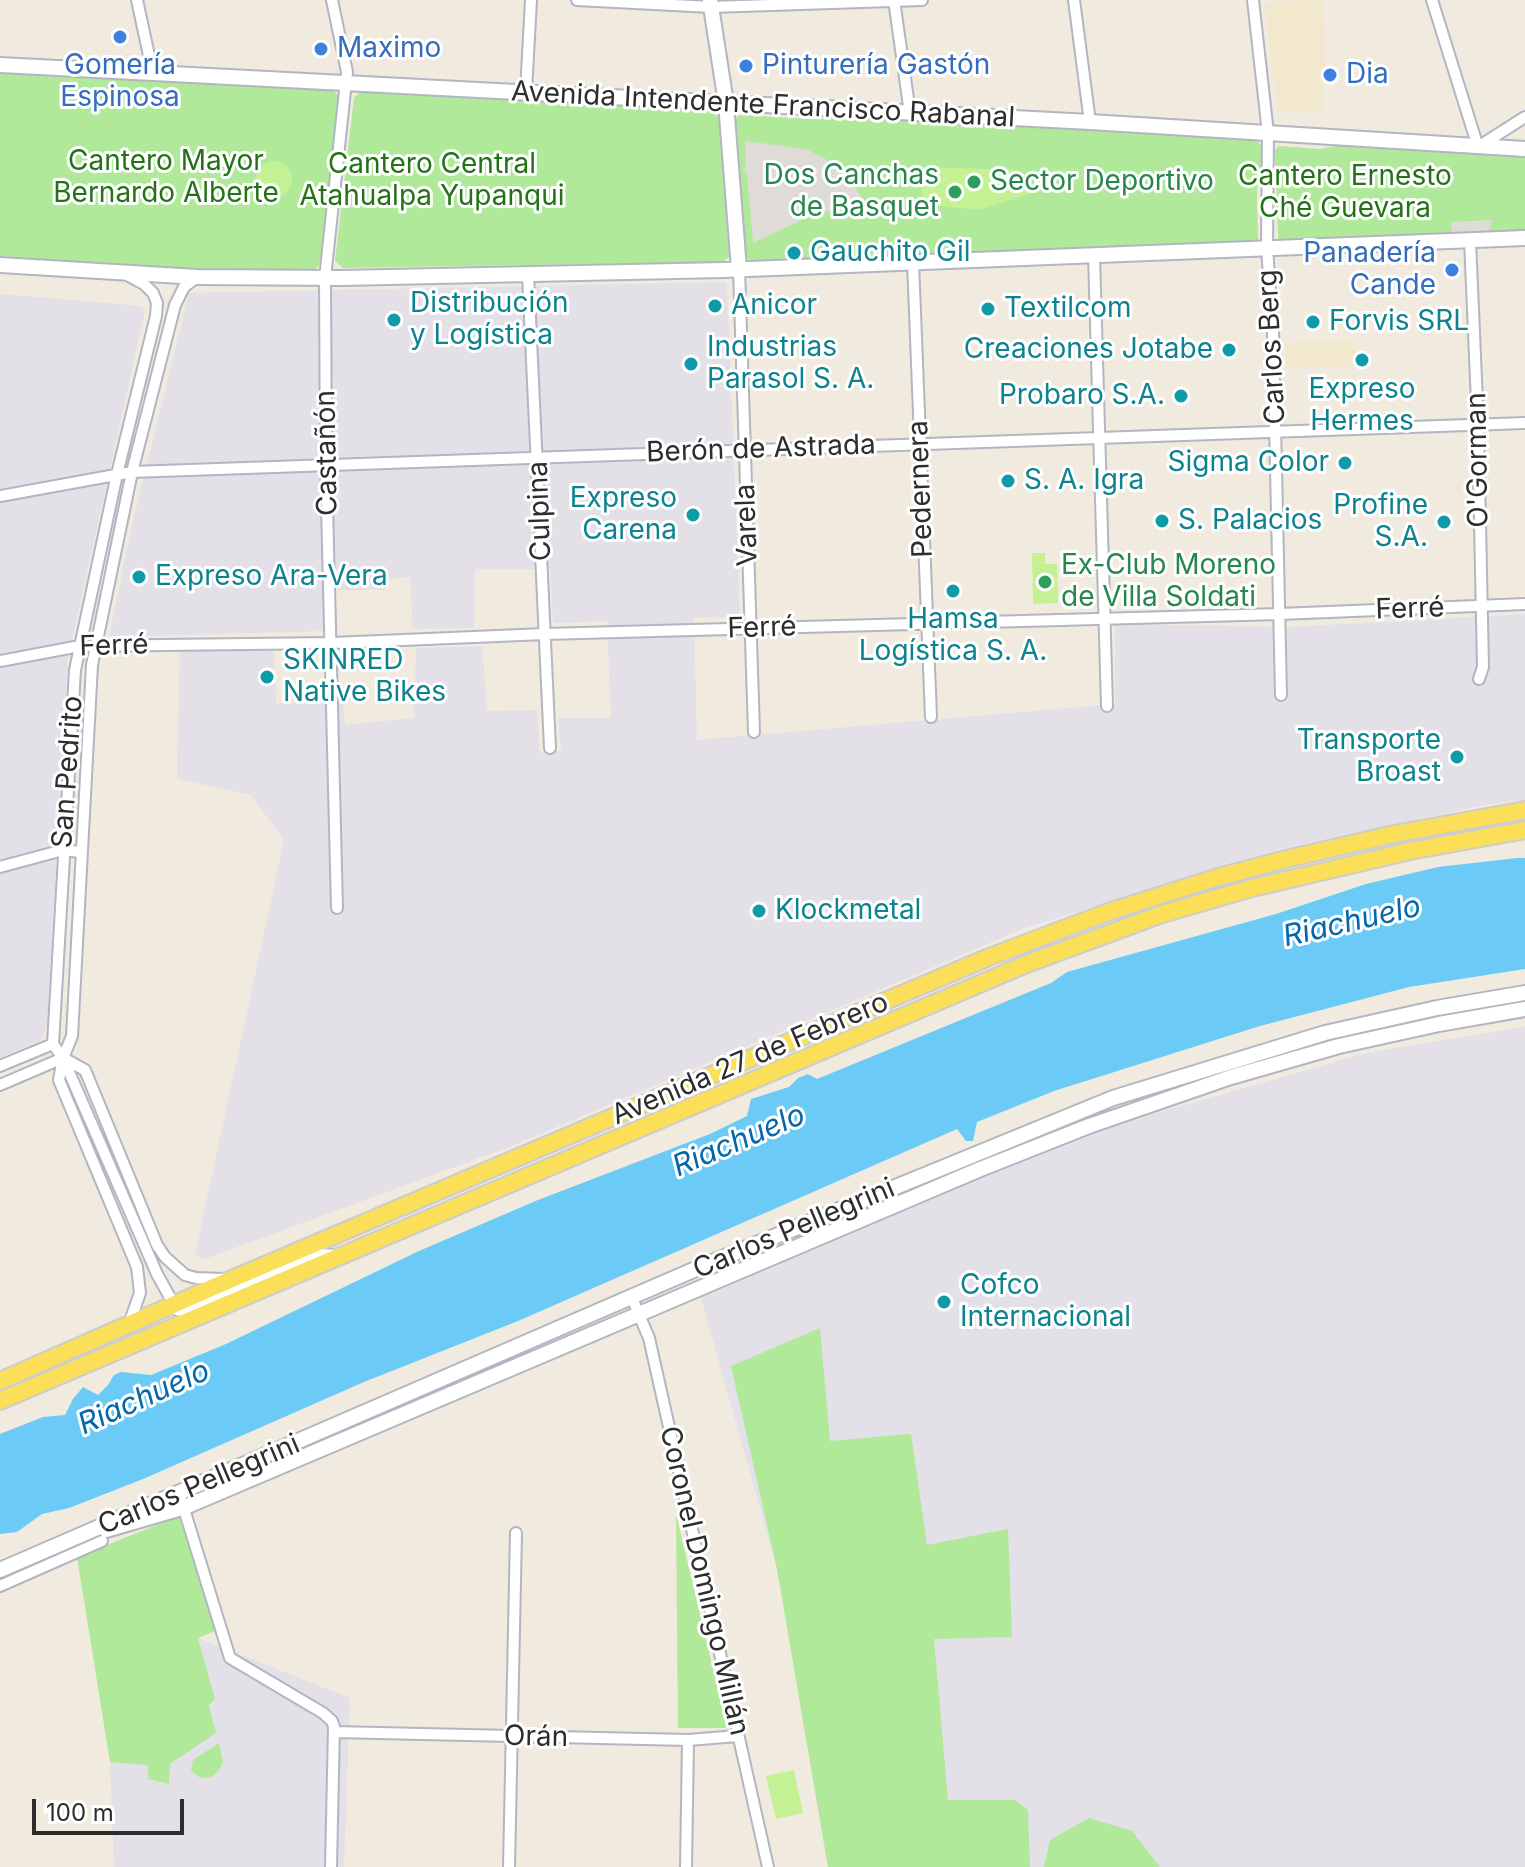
<!DOCTYPE html>
<meta charset="utf-8">
<style>
body{margin:0}
#map{position:relative;width:1525px;height:1867px;overflow:hidden;background:#f0eadf;font-family:Inter,sans-serif}
canvas{display:block}
.scale{position:absolute;left:32px;top:1799px;width:152px;height:36px;box-sizing:border-box;border:4px solid #2d2d2d;border-top:0;padding-left:10px;font-size:24px;line-height:28px;white-space:nowrap;color:#2d2d2d;-webkit-text-stroke:6px #fff;paint-order:stroke}
</style>
<div id="map">
<canvas width="1525" height="1867"></canvas>
<div class="scale">100 m</div>
</div>
<script>
const context = document.querySelector('canvas').getContext('2d');
context.lineJoin = 'round';
function paint(path, color) {
  context.fillStyle = color;
  context.fill(path, 'evenodd');
}
function toPath(rows) {
  const path = new Path2D();
  for (const r of rows) {
    if (r.length === 3) {
      path.moveTo(r[0] + r[2], r[1]);
      path.arc(r[0], r[1], r[2], 0, 2 * Math.PI);
      continue;
    }
    path.moveTo(r[0], r[1]);
    for (let i = 2; i < r.length; i += 2) path.lineTo(r[i], r[i + 1]);
  }
  return path;
}
function stroke(path, color, width, dash) {
  context.strokeStyle = color;
  context.lineWidth = width;
  context.lineCap = dash ? 'butt' : 'round';
  context.setLineDash(dash || []);
  context.stroke(path);
}
function write(font, color, halo, rows, align = 'center') {
  context.font = font + ' Inter,sans-serif';
  context.lineWidth = 6;
  context.setLineDash([]);
  context.textBaseline = 'middle';
  context.strokeStyle = halo;
  context.fillStyle = color;
  for (const [text, x, y, turn = 0] of rows) {
    context.save();
    context.translate(x, y);
    context.rotate((+turn || 0) * Math.PI / 180);
    context.textAlign = isNaN(turn) ? turn : align;
    if (halo) context.strokeText(text, 0, 0);
    context.fillText(text, 0, 0);
    context.restore();
  }
}
paint(toPath([
 [727,282,740,617,694,618,697,740,1115,704,1115,624,1290,627,1525,614,1525,800,1484,805,1280,849,1025,928,512,1146,202,1260,195,1254,284,840,251,795,177,779,180,650,274,651,276,703,343,704,345,725,414,718,416,648,482,646,487,711,537,710,540,753,561,751,558,718,611,718,607,621,553,623,550,569,475,569,474,628,413,629,410,577,386,579,386,590,323,590,324,631,109,637,131,530,189,293],
 [0,294,141,306,145,311,68,658,47,1026,41,1040,0,1058],
 [1525,1027,1525,1867,828,1867,777,1569,701,1298,1059,1145,1161,1112,1366,1053],
 [198,1638,350,1698,344,1867,114,1867,110,1762,170,1764,216,1733,209,1705,215,1699]
]), '#e3e0e8');
paint(toPath([
 [1323,0,1325,47,1322,113,1285,111,1277,104,1265,6,1269,2],
 [1355,340,1356,366,1287,369,1285,343]
]), '#f2e8ce');
paint(toPath([
 [0,73,333,90,341,99,320,264,314,270,144,275,128,266,0,256],
 [367,90,713,110,720,120,729,257,722,262,343,268,335,261,354,98,359,93],
 [739,115,811,119,841,117,1255,139,1262,146,1262,171,1257,188,1258,240,1255,242,755,263,748,259,744,253,735,119],
 [1341,145,1525,157,1525,233,1286,242,1278,238,1275,150,1279,146,1320,149],
 [820,1328,830,1441,911,1434,927,1545,1008,1529,1012,1637,934,1639,948,1800,1015,1800,1028,1810,1030,1867,828,1867,777,1569,731,1366],
 [676,1514,727,1728,678,1728],
 [179,1516,215,1631,198,1638,215,1699,209,1705,216,1733,170,1764,169,1784,148,1779,148,1765,110,1762,77,1557],
 [219,1743,223,1762,219,1770,210,1778,199,1777,191,1770,193,1760],
 [1089,1818,1132,1831,1160,1867,1044,1867,1050,1840]
]), '#afe999');
paint(toPath([
 [274,179,18],
 [923,167,1019,170,1031,193,979,210,921,204],
 [1032,553,1045,553,1045,564,1057,564,1058,603,1033,604],
 [794,1770,803,1813,776,1819,766,1776]
]), '#c4f194');
paint(toPath([
 [745,141,806,149,824,158,839,168,854,185,867,207,819,212,753,243,748,184,746,171,742,168,746,167],
 [1492,220,1488,235,1452,235,1451,222]
]), '#dfdcd7');
paint(toPath([
 [1517,858,1525,858,1525,969,1409,987,1260,1026,1054,1091,977,1122,973,1141,966,1141,957,1129,518,1321,364,1382,143,1479,69,1508,42,1514,17,1532,0,1534,0,1434,43,1417,65,1415,73,1399,83,1387,98,1395,108,1385,114,1375,121,1372,151,1375,226,1344,419,1251,538,1200,710,1134,747,1116,751,1099,789,1087,798,1078,808,1074,817,1079,1051,983,1067,972,1276,914,1366,884,1438,867]
]), '#6ccaf7');
const minor = toPath([
 [137,0,153,74],
 [332,0,347,72,325,278,326,466,337,908],
 [577,0,711,7,922,0],
 [894,0,910,113],
 [1074,0,1090,122],
 [1253,0,1268,133,1267,248,1273,333,1281,695],
 [1432,0,1478,147,1525,117],
 [526,92,531,0],
 [1470,240,1478,426,1483,667,1479,679],
 [1094,255,1107,706],
 [913,262,931,717],
 [739,269,754,732],
 [528,274,550,748],
 [129,276,144,284,153,293,157,303,156,316,117,474,75,670,53,1044,63,1058,157,1274,177,1310,183,1311,317,1254,336,1255],
 [0,496,132,472,1525,423],
 [0,661,80,646,332,643,545,634,1280,614,1525,604],
 [0,867,63,850,80,852],
 [63,1058,85,1070,157,1245,165,1257,185,1275,196,1278,223,1279],
 [0,1066,53,1044],
 [0,1085,63,1058],
 [632,1298,649,1338,768,1867],
 [129,1324,140,1293,137,1267,59,1080,63,1058,72,1036,92,665,132,472,175,305,184,287,197,277],
 [179,1493,230,1658,323,1713,332,1721,334,1727,331,1867],
 [0,1586,102,1541],
 [334,1732,688,1740,738,1736],
 [509,1867,516,1533],
 [686,1867,688,1740]
]);
const secondary = toPath([
 [710,0,726,103,739,269],
 [0,65,1090,122,1525,149],
 [0,265,197,277,341,278,724,270,1525,238],
 [106,1530,185,1507,978,1170,1089,1126,1231,1077,1339,1046,1439,1024,1525,1009],
 [0,1570,705,1265,1113,1098,1325,1033,1437,1008,1525,993]
]);
const primary = toPath([
 [0,1381,232,1279,989,957,1108,912,1215,878,1286,859,1394,834,1525,810],
 [0,1401,1024,965,1159,915,1252,888,1410,851,1525,830]
]);
stroke(minor, '#b3b5c2', 14);
stroke(secondary, '#b3b5c2', 18);
stroke(primary, '#cdcdcd', 20);
stroke(minor, '#fff', 10);
stroke(secondary, '#fff', 14);
stroke(primary, '#fbdf59', 16);
for (const [x, y, r, color] of [
 [120,37,8,"#3f7fe0"],
 [321,49,8,"#3f7fe0"],
 [746,66,8,"#3f7fe0"],
 [1330,75,8,"#3f7fe0"],
 [974,182,8,"#2e9e5b"],
 [955,192,8,"#2e9e5b"],
 [794,253,8,"#0f9aa8"],
 [1452,270,8,"#3f7fe0"],
 [715,306,8,"#0f9aa8"],
 [988,309,8,"#0f9aa8"],
 [394,320,8,"#0f9aa8"],
 [1313,322,8,"#0f9aa8"],
 [1229,350,8,"#0f9aa8"],
 [1362,360,8,"#0f9aa8"],
 [691,364,8,"#0f9aa8"],
 [1181,396,8,"#0f9aa8"],
 [1345,463,8,"#0f9aa8"],
 [1008,481,8,"#0f9aa8"],
 [693,515,8,"#0f9aa8"],
 [1162,521,8,"#0f9aa8"],
 [1444,522,8,"#0f9aa8"],
 [139,577,8,"#0f9aa8"],
 [1045,582,8,"#2e9e5b"],
 [953,591,8,"#0f9aa8"],
 [267,677,8,"#0f9aa8"],
 [1457,757,8,"#0f9aa8"],
 [759,911,8,"#0f9aa8"],
 [944,1302,8,"#0f9aa8"]
]) {
  const dot = new Path2D();
  dot.arc(x, y, r, 0, 2 * Math.PI);
  context.fillStyle = color;
  context.fill(dot);
  stroke(dot, '#fff', 3);
}
write('28px', '#366cbe', '#fff', [
 ["Maximo",337,49],
 ["Gomería",120,66,"center"],
 ["Espinosa",120,98,"center"],
 ["Pinturería Gastón",762,66],
 ["Dia",1346,75],
 ["Panadería",1436,254,"right"],
 ["Cande",1436,286,"right"]
], 'left');
write('28px', '#2d2d2d', '#fff', [
 ["Avenida Intendente Francisco Rabanal",763,105,3],
 ["Carlos Berg",1272,347,-93],
 ["Berón de Astrada",761,449,-2],
 ["Castañón",327,453,-91],
 ["O'Gorman",1478,460,-91],
 ["Pedernera",921,489,-92],
 ["Culpina",540,511,-92],
 ["Varela",747,525,-92],
 ["Ferré",1410,609,-2],
 ["Ferré",762,628,-2],
 ["Ferré",114,646,-2],
 ["San Pedrito",68,772,-86],
 ["Avenida 27 de Febrero",750,1059,-23],
 ["Carlos Pellegrini",794,1229,-23],
 ["Carlos Pellegrini",199,1485,-23],
 ["Coronel Domingo Millán",704,1581,77],
 ["Orán",536,1737,1]
]);
write('28px', '#237216', '#fff', [
 ["Cantero Mayor",166,162],
 ["Bernardo Alberte",166,194],
 ["Cantero Central",432,165],
 ["Atahualpa Yupanqui",432,197],
 ["Cantero Ernesto",1345,177],
 ["Ché Guevara",1345,209]
]);
write('28px', '#27864d', '#fff', [
 ["Dos Canchas",939,176,"right"],
 ["de Basquet",939,208,"right"],
 ["Sector Deportivo",990,182],
 ["Ex-Club Moreno",1061,566],
 ["de Villa Soldati",1061,598]
], 'left');
write('28px', '#0d838f', '#fff', [
 ["Gauchito Gil",810,253],
 ["Distribución",410,304],
 ["y Logística",410,336],
 ["Anicor",731,306],
 ["Textilcom",1004,309],
 ["Forvis SRL",1329,322],
 ["Industrias",707,348],
 ["Parasol S. A.",707,380],
 ["Creaciones Jotabe",1213,350,"right"],
 ["Expreso",1362,390,"center"],
 ["Hermes",1362,422,"center"],
 ["Probaro S.A.",1165,396,"right"],
 ["Sigma Color",1329,463,"right"],
 ["S. A. Igra",1024,481],
 ["Expreso",677,499,"right"],
 ["Carena",677,531,"right"],
 ["Profine",1428,506,"right"],
 ["S.A.",1428,538,"right"],
 ["S. Palacios",1178,521],
 ["Expreso Ara-Vera",155,577],
 ["Hamsa",953,620,"center"],
 ["Logística S. A.",953,652,"center"],
 ["SKINRED",283,661],
 ["Native Bikes",283,693],
 ["Transporte",1441,741,"right"],
 ["Broast",1441,773,"right"],
 ["Klockmetal",775,911],
 ["Cofco",960,1286],
 ["Internacional",960,1318]
], 'left');
write('italic 30px', '#0467ab', '#fff', [
 ["Riachuelo",1352,922,-13],
 ["Riachuelo",739,1141,-23],
 ["Riachuelo",144,1398,-24]
]);
</script>
